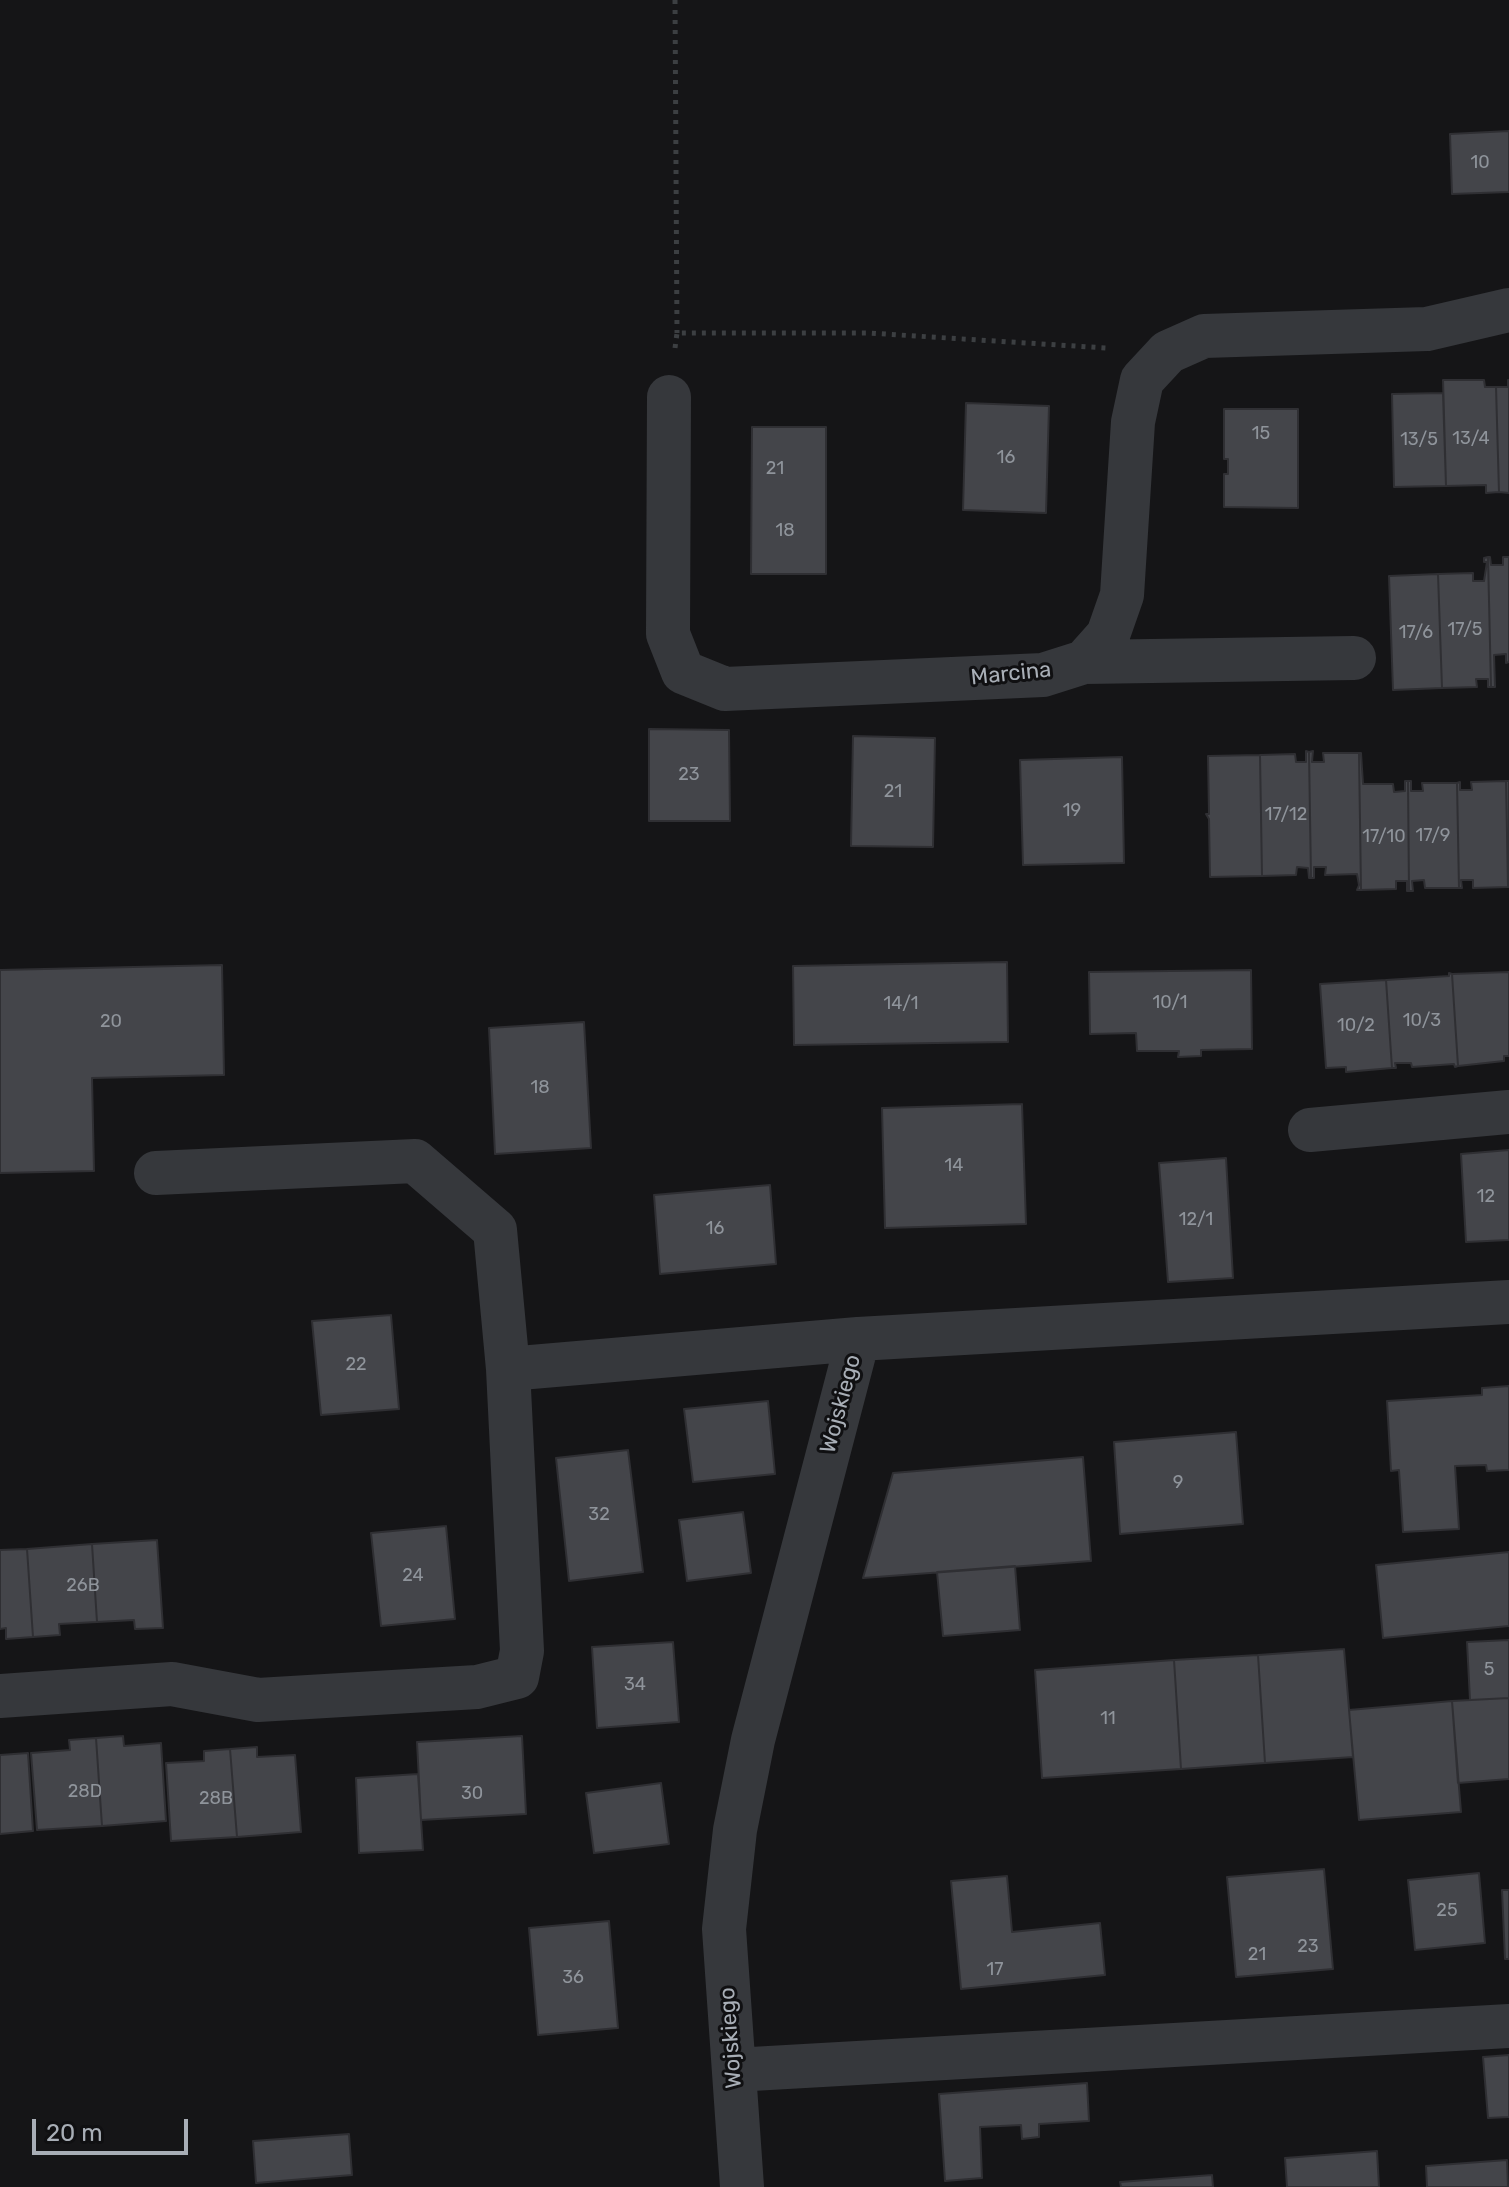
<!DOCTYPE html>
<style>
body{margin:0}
#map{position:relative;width:1509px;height:2187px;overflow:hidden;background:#151517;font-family:Rubik,sans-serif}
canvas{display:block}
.scale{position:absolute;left:32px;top:2119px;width:156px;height:36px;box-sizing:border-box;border:4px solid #a8aeb6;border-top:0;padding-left:10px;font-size:24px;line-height:28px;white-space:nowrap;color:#a8aeb6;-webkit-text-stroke:6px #101012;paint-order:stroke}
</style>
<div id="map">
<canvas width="1509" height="2187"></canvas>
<div class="scale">20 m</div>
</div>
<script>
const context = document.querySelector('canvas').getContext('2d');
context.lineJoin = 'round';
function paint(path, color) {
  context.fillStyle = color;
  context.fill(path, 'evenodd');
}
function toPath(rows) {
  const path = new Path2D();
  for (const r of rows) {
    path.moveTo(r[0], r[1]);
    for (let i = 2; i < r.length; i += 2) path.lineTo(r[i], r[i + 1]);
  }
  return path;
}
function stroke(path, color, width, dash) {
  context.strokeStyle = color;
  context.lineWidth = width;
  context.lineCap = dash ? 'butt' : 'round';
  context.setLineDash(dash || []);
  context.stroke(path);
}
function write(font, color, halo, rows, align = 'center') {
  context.font = font + ' Rubik,sans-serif';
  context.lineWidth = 6;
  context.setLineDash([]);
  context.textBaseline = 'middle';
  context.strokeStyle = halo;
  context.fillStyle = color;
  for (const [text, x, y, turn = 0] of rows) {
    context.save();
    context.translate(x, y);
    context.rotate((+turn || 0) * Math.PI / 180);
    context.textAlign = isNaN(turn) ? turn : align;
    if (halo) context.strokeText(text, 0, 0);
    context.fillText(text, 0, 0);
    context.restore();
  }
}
const building = toPath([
 [1509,131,1509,192,1452,194,1450,134,1509,131],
 [1443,380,1484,380,1485,387,1496,387,1499,492,1486,493,1486,485,1446,486,1443,380],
 [1508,380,1509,380,1509,493,1499,492,1496,387,1508,387,1508,380],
 [1443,393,1446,486,1394,487,1392,394,1443,393],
 [966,403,1049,406,1046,513,963,510,966,403],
 [1224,409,1298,409,1298,508,1224,507,1224,474,1228,474,1228,459,1224,459,1224,409],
 [752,427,826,427,826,574,751,574,752,427],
 [1488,557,1491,687,1488,687,1488,679,1476,679,1477,687,1442,688,1438,574,1473,573,1473,581,1484,581,1487,562,1484,562,1484,558,1488,557],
 [1488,557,1490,557,1491,565,1503,565,1503,557,1509,557,1509,662,1506,663,1506,654,1494,655,1495,687,1491,687,1488,557],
 [1438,574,1442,688,1393,690,1389,576,1438,574],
 [649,729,729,730,730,821,649,821,649,729],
 [853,736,935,738,933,847,851,846,853,736],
 [1306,751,1309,752,1311,878,1309,878,1308,868,1297,867,1296,875,1262,876,1260,755,1295,754,1296,762,1306,762,1306,751],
 [1313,751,1312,762,1324,762,1323,753,1359,753,1361,890,1357,890,1359,885,1357,874,1325,875,1326,867,1314,867,1314,878,1311,878,1309,752,1313,751],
 [1359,753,1361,753,1363,784,1393,784,1394,792,1405,791,1405,781,1408,781,1409,891,1407,891,1407,881,1396,881,1396,889,1361,890,1359,753],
 [1260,755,1262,876,1210,877,1209,819,1206,814,1209,814,1208,756,1260,755],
 [1122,757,1124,863,1023,865,1020,760,1122,757],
 [1408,781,1411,781,1411,791,1423,791,1422,783,1457,783,1459,888,1425,888,1424,880,1412,881,1413,891,1409,891,1408,781],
 [1506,781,1508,887,1473,888,1473,880,1461,880,1462,888,1459,888,1457,783,1460,782,1460,790,1472,790,1471,782,1506,781],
 [1506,781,1509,781,1509,887,1508,887,1506,781],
 [1007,962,1008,1042,794,1045,793,966,1007,962],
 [222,965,224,1075,92,1078,94,1171,0,1173,0,970,222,965],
 [1251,970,1252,1049,1201,1050,1201,1056,1178,1057,1179,1051,1137,1051,1136,1033,1090,1034,1089,972,1251,970],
 [1509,972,1509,1056,1504,1056,1504,1061,1458,1066,1452,974,1509,972],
 [1449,973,1452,974,1458,1066,1455,1067,1454,1064,1412,1067,1411,1063,1395,1063,1396,1068,1392,1068,1386,980,1449,976,1449,973],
 [1386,980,1392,1068,1346,1072,1346,1067,1326,1068,1320,984,1386,980],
 [584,1022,591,1148,495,1154,489,1028,584,1022],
 [1022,1104,1026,1224,885,1228,882,1108,1022,1104],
 [1509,1150,1509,1240,1466,1242,1461,1154,1509,1150],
 [1226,1158,1233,1278,1168,1282,1159,1163,1226,1158],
 [770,1185,776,1264,660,1274,654,1195,770,1185],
 [391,1315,399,1409,321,1415,312,1321,391,1315],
 [1509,1386,1509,1470,1487,1471,1486,1465,1455,1466,1459,1529,1403,1532,1399,1470,1391,1471,1387,1401,1482,1395,1482,1388,1509,1386],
 [768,1401,775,1474,693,1482,684,1409,768,1401],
 [1236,1432,1243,1524,1120,1534,1114,1442,1236,1432],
 [628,1450,643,1572,569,1581,556,1458,628,1450],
 [1083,1457,1091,1561,863,1578,893,1473,1083,1457],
 [743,1512,751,1573,687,1581,679,1520,743,1512],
 [446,1526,455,1619,381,1626,371,1533,446,1526],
 [157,1540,163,1628,135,1629,134,1620,97,1622,92,1544,157,1540],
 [92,1544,97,1622,59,1624,60,1635,33,1637,27,1549,92,1544],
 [27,1549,33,1637,6,1639,6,1628,0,1629,0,1550,27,1549],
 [1509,1552,1509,1626,1383,1638,1376,1565,1509,1552],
 [1015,1566,1020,1630,943,1636,937,1572,1015,1566],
 [1509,1640,1509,1698,1470,1700,1467,1642,1509,1640],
 [673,1642,679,1722,597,1728,592,1647,673,1642],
 [1344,1649,1353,1757,1265,1763,1258,1655,1344,1649],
 [1258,1655,1265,1763,1181,1769,1174,1660,1258,1655],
 [1174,1660,1181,1769,1042,1778,1035,1670,1174,1660],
 [1509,1698,1509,1779,1458,1783,1452,1701,1509,1698],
 [1452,1701,1461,1812,1359,1820,1349,1710,1452,1701],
 [123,1736,124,1746,161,1743,166,1821,102,1826,96,1738,123,1736],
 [522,1736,526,1814,421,1820,417,1742,522,1736],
 [96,1738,102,1826,37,1830,31,1753,70,1750,69,1740,96,1738],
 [257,1747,257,1757,295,1755,301,1832,237,1837,230,1749,257,1747],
 [230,1749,237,1837,171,1841,166,1763,204,1761,204,1751,230,1749],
 [28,1753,33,1831,0,1834,0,1755,28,1753],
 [418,1774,423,1850,359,1853,356,1778,418,1774],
 [661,1783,669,1844,594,1853,586,1793,661,1783],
 [1324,1869,1333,1969,1236,1977,1227,1877,1324,1869],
 [1479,1873,1485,1943,1415,1950,1408,1880,1479,1873],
 [1007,1876,1012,1932,1100,1923,1105,1975,961,1989,951,1881,1007,1876],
 [1502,1890,1509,1890,1509,1959,1505,1959,1502,1890],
 [609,1921,618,2028,538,2035,529,1928,609,1921],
 [1509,2055,1509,2117,1488,2118,1483,2057,1509,2055],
 [1087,2083,1089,2121,1039,2124,1039,2137,1022,2139,1021,2125,980,2127,982,2178,945,2181,939,2094,1087,2083],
 [349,2134,352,2175,256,2183,253,2141,349,2134],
 [1377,2151,1379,2187,1287,2187,1285,2158,1377,2151],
 [1507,2160,1508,2187,1427,2187,1426,2166,1507,2160],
 [1212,2175,1213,2187,1121,2187,1120,2182,1212,2175]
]);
paint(building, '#44454a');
stroke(building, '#2f2f33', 2);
stroke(toPath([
 [675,0,677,333],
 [675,348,677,333,868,333,1107,348]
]), '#3c3f42', 5, [4, 6]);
stroke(toPath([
 [669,397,668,634,683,672,725,689,1043,675,1084,662,1108,635,1122,595,1133,422,1142,380,1168,352,1204,336,1427,329,1509,310],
 [1084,662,1354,658],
 [1310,1130,1509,1112],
 [156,1173,415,1161,495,1230,508,1369,858,1339,1509,1302],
 [0,1696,172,1684,258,1700,477,1687,517,1677,522,1651,508,1369],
 [734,2070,1509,2026],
 [742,2187,724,1929,735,1830,753,1740,858,1339]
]), '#36383c', 44);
write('18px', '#8f949b', null, [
 ["10",1480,163],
 ["15",1261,434],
 ["13/4",1471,439],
 ["13/5",1419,440],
 ["16",1006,458],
 ["21",775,469],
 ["18",785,531],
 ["17/5",1465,630],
 ["17/6",1416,633],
 ["23",689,775],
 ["21",893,792],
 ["19",1072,811],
 ["17/12",1286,815],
 ["17/9",1433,836],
 ["17/10",1384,837],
 ["10/1",1170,1003],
 ["14/1",901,1004],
 ["10/3",1422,1021],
 ["20",111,1022],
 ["10/2",1356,1026],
 ["18",540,1088],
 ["14",954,1166],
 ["12",1486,1197],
 ["12/1",1196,1220],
 ["16",715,1229],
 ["22",356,1365],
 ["9",1178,1483],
 ["32",599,1515],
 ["24",413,1576],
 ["26B",83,1586],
 ["5",1489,1670],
 ["34",635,1685],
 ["11",1108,1719],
 ["28D",85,1792],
 ["30",472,1794],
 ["28B",216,1799],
 ["25",1447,1911],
 ["23",1308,1947],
 ["21",1257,1955],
 ["17",995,1970],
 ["36",573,1978]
]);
write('22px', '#a8aeb6', '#101012', [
 ["Marcina",1011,674,-6],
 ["Wojskiego",841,1404,-75],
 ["Wojskiego",731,2038,-94]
]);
</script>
